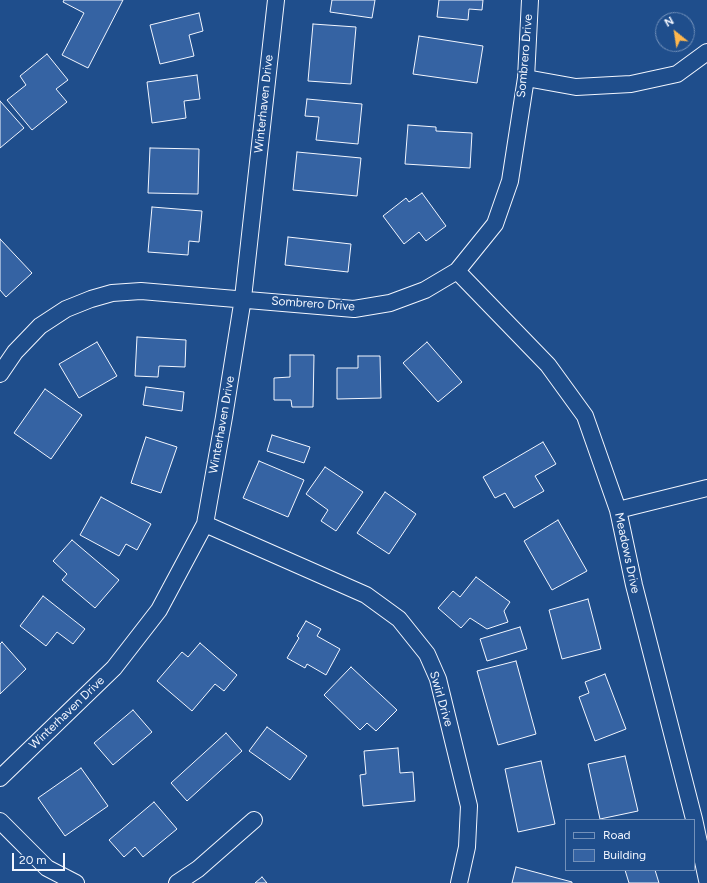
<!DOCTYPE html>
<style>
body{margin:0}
#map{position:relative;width:707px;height:883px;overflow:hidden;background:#1f4e8c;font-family:Figtree,sans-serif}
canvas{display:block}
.legend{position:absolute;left:565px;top:819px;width:130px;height:52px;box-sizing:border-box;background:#1f4e8c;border:1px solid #7391ba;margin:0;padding:5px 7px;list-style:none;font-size:12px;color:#f2f6ff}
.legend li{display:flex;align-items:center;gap:8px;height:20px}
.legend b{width:20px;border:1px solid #7391ba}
.north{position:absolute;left:655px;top:12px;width:40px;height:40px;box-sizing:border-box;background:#1f4e8c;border:1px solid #7391ba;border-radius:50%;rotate:330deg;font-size:11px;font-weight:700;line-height:16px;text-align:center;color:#f2f6ff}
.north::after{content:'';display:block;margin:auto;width:14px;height:18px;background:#ffb74d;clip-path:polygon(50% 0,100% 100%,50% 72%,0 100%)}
.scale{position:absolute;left:12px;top:853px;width:53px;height:18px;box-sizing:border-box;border:2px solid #f2f6ff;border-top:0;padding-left:5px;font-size:12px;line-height:14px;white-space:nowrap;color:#f2f6ff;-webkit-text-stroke:3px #1f4e8c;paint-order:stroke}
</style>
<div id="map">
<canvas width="707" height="883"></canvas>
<ul class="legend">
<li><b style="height:5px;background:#1f4e8c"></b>Road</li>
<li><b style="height:11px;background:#3563a3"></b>Building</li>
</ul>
<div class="north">N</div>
<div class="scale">20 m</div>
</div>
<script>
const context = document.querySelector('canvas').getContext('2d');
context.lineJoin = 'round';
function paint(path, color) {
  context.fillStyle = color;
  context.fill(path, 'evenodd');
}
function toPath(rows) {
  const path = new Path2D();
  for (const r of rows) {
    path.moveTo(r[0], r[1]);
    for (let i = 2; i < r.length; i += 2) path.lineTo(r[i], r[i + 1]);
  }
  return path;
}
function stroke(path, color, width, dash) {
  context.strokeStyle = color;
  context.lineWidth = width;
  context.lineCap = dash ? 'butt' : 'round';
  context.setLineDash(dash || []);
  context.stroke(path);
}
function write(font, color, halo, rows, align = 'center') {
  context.font = font + ' Figtree,sans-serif';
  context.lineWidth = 3;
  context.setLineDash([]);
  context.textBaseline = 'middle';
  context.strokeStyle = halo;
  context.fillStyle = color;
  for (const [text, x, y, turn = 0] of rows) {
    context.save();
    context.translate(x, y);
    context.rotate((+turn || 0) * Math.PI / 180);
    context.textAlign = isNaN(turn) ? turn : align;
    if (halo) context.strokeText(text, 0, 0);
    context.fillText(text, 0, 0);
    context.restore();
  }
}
const building = toPath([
 [64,0,123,0,88,68,62,55,84,13,63,2,64,0],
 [332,0,375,0,372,18,330,12,332,0],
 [439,0,483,0,482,10,469,9,468,20,437,17,439,0],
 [199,13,203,31,189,35,194,56,160,64,150,25,199,13],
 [313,24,356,27,351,84,308,81,313,24],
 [419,36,483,46,477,83,413,74,419,36],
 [47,54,68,80,56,89,67,102,32,130,7,100,26,85,20,76,47,54],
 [197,75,200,99,184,101,186,118,152,123,147,82,197,75],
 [307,99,362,104,358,144,316,140,319,117,305,116,307,99],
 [0,101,24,128,0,148,0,101],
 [408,125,436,127,436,131,472,133,470,168,405,164,408,125],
 [150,148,199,149,198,194,148,193,150,148],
 [297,152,361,158,357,196,293,190,297,152],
 [422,193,446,226,426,241,419,232,404,244,383,216,406,198,409,202,422,193],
 [152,207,202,211,199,242,189,241,188,255,148,252,152,207],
 [288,237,351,244,348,272,285,265,288,237],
 [0,239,32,273,6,297,0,290,0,239],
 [137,337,186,340,185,367,159,366,158,377,135,376,137,337],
 [97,342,117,376,79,398,59,364,97,342],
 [427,342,462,382,438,402,403,363,427,342],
 [290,355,314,355,313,407,292,407,291,400,274,400,274,378,290,377,290,355],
 [358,356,380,356,381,398,337,399,337,368,358,368,358,356],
 [146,387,184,392,182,411,143,405,146,387],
 [45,389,82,415,51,459,14,433,45,389],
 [272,435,310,447,304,463,267,451,272,435],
 [146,437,177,447,161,493,131,483,146,437],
 [543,442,556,464,535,476,544,491,514,508,505,493,495,498,483,477,543,442],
 [259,461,304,480,288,517,243,498,259,461],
 [325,467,363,492,336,531,321,521,328,510,306,494,325,467],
 [385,492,416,514,389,554,357,533,385,492],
 [101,497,151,524,137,550,126,544,119,556,80,535,101,497],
 [558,520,587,571,552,590,524,541,558,520],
 [72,540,119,580,95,608,62,580,67,574,53,561,72,540],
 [476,577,510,602,504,611,508,622,487,629,470,618,461,628,438,608,453,591,460,597,476,577],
 [43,596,85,629,73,644,57,632,46,646,20,626,43,596],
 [588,599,601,649,562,659,549,610,588,599],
 [306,621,321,629,317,636,340,649,326,675,307,664,305,668,287,658,299,638,297,636,306,621],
 [520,627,527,649,487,661,480,639,520,627],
 [2,642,26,669,0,694,0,644,2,642],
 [200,643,237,675,224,691,215,684,192,711,157,681,182,652,188,657,200,643],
 [516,661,536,734,498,745,477,671,516,661],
 [351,667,397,710,376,731,367,723,360,730,324,695,351,667],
 [605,674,626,729,595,741,579,697,589,693,585,682,605,674],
 [133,710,152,732,113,765,94,743,133,710],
 [267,727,307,756,290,780,249,751,267,727],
 [226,733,242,751,187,801,171,783,226,733],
 [398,748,400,773,413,772,415,801,363,806,360,775,366,774,364,751,398,748],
 [625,756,638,811,600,819,588,764,625,756],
 [541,761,555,824,518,832,505,769,541,761],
 [81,768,108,806,65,836,38,798,81,768],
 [154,802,177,829,143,857,135,847,124,857,109,840,154,802],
 [516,867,572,882,572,883,512,883,516,867],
 [625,870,655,870,659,883,629,883,625,870],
 [262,877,267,883,255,883,262,877]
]);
paint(building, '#3563a3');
stroke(building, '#f2f6ff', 1);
const minor = toPath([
 [526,78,576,87,631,84,677,74,707,52],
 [457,271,548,365,585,416,618,510,634,585,694,819,707,880],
 [0,374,15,352,40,326,66,309,91,299,112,293,141,291,354,309,390,303,425,290,457,271,495,224,510,181,526,78,530,0],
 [618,510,707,488],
 [205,524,366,595,399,619,427,654,438,679,469,806,467,847,459,883],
 [0,778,114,668,159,610,205,524,224,417,243,298,276,0],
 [0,821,47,868,76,883],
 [177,883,198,869,254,820]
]);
stroke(minor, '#f2f6ff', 18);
stroke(minor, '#1f4e8c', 16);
write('12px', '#f2f6ff', '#1f4e8c', [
 ["Sombrero Drive",525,56,-85],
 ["Winterhaven Drive",264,104,-84],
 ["Sombrero Drive",313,304,4],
 ["Winterhaven Drive",222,425,-80],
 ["Meadows Drive",627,553,78],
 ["Swirl Drive",441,699,74],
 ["Winterhaven Drive",67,713,-44]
]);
</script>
